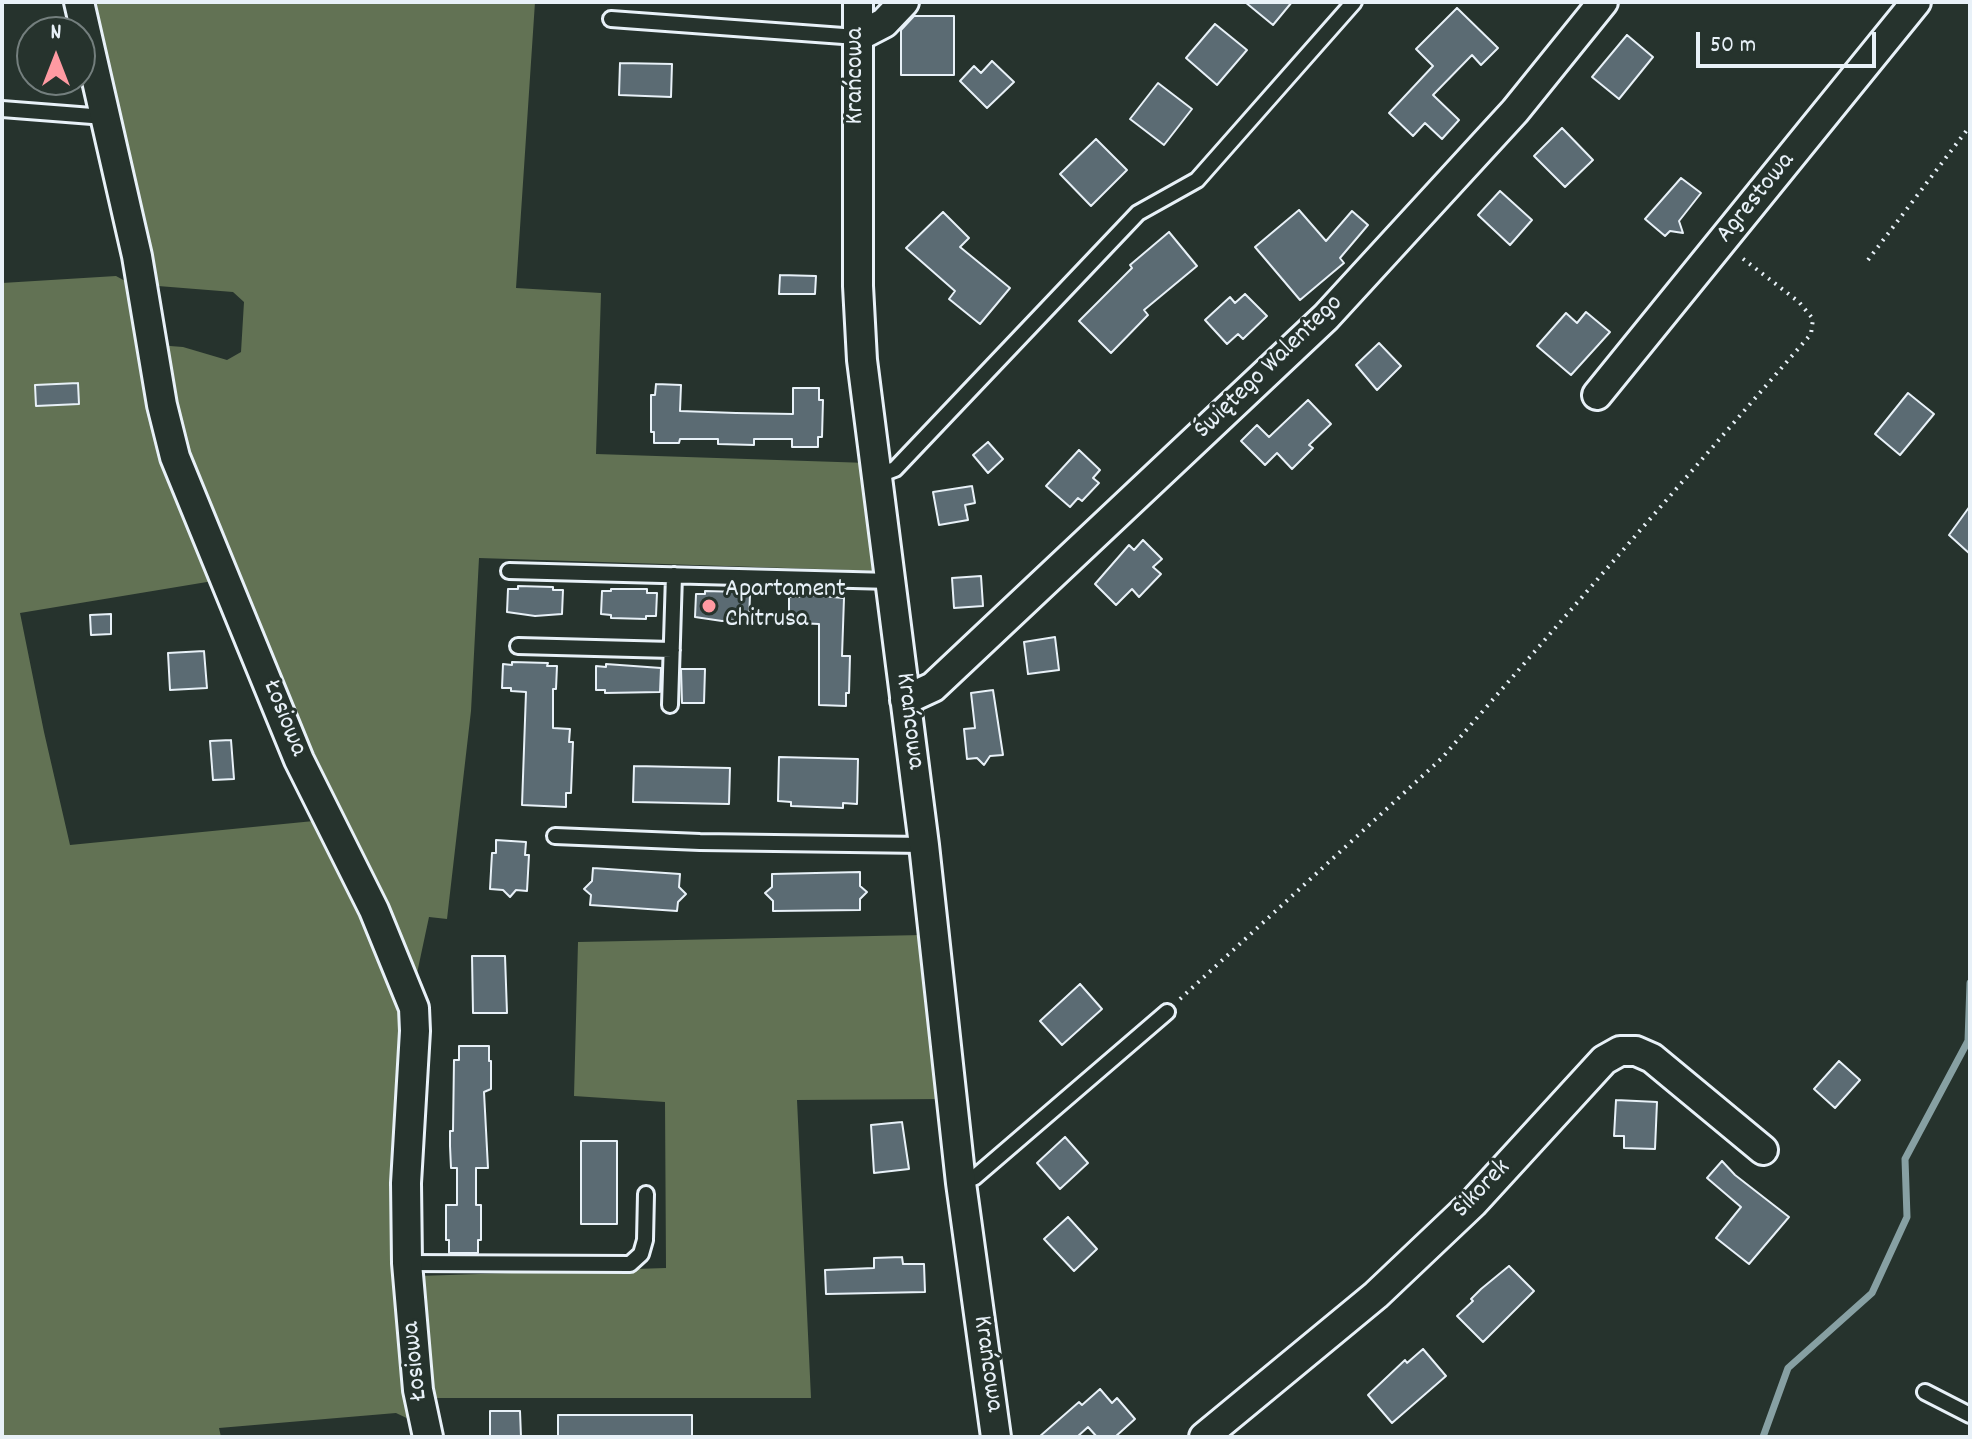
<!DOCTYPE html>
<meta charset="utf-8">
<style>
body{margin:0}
#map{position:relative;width:1972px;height:1439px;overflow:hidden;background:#26332d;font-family:Dekko,sans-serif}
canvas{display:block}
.frame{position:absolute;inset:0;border:4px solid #e8f1f8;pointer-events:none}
.north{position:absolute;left:16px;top:16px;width:80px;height:80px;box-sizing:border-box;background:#26332d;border:2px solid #747f7e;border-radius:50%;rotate:0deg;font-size:22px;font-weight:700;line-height:32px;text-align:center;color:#e8f1f8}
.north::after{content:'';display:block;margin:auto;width:28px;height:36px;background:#ff9aa2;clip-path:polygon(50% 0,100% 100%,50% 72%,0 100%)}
.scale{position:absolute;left:1696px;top:32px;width:180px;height:36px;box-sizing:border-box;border:4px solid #e8f1f8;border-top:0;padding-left:10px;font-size:24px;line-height:28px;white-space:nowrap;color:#e8f1f8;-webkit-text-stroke:6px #26332d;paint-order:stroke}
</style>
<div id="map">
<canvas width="1972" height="1439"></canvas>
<div class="frame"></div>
<div class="north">N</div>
<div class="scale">50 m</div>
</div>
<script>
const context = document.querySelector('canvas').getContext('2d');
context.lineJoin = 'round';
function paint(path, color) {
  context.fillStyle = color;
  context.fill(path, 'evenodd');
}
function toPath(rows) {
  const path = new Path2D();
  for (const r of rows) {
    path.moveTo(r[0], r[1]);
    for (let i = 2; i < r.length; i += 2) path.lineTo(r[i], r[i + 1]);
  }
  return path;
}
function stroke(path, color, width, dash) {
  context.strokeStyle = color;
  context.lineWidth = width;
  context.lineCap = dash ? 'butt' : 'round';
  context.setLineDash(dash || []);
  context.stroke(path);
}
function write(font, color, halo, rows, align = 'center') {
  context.font = font + ' Dekko,sans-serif';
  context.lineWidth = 6;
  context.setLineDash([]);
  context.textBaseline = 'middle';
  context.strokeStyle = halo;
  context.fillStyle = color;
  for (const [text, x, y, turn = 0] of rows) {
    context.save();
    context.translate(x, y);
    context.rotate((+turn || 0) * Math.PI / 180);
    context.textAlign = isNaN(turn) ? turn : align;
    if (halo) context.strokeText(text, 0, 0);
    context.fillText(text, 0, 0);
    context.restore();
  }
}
paint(toPath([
 [88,2,535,2,516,288,601,293,596,454,868,463,879,571,479,558,471,711,447,919,429,917,416,978,408,976,211,535,157,345,183,347,227,360,241,352,244,302,233,292,158,286,142,258],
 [116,276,138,288,219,580,20,613,44,732,70,845,324,820,404,1005,413,1421,396,1413,219,1428,221,1437,2,1437,2,283],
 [923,935,942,1099,797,1100,811,1398,425,1398,418,1276,666,1268,665,1102,574,1096,578,942]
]), '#627254');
stroke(toPath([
 [1763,1437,1788,1368,1872,1293,1907,1217,1905,1159,1968,1041,1970,983]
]), '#87a0a3', 7);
const building = toPath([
 [1245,2,1292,2,1273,25,1245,2],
 [1457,8,1498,48,1481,65,1472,55,1433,95,1459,120,1442,139,1425,123,1413,136,1389,113,1433,66,1416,49,1457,8],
 [914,16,954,16,954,75,901,75,901,30,914,16],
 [1215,24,1247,50,1217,85,1186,58,1215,24],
 [1627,35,1653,57,1619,99,1592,77,1627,35],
 [992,61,1014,82,987,108,960,81,974,66,981,73,992,61],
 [620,63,672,64,671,97,619,95,620,63],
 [1158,83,1192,109,1164,145,1130,119,1158,83],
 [1562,128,1593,160,1565,187,1534,156,1562,128],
 [1096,139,1127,170,1091,206,1060,174,1096,139],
 [1681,178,1701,193,1679,221,1683,233,1670,231,1665,236,1645,219,1681,178],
 [1500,191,1532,220,1510,245,1478,215,1500,191],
 [1299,210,1326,241,1352,211,1368,225,1340,258,1344,263,1300,300,1255,247,1299,210],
 [943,212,969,238,960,247,1010,288,980,324,949,299,955,291,906,248,943,212],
 [1169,232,1197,266,1144,310,1148,315,1111,353,1079,321,1132,268,1130,265,1169,232],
 [780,275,816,276,815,294,779,294,780,275],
 [1245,294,1267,316,1243,339,1238,334,1227,344,1205,320,1230,297,1235,303,1245,294],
 [1586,312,1610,332,1571,375,1537,346,1566,313,1577,323,1586,312],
 [1379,343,1401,366,1377,390,1356,365,1379,343],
 [78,383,79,404,36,406,35,385,78,383],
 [656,384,681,385,680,411,736,413,793,414,793,388,819,388,819,400,823,400,822,437,818,437,818,447,792,447,792,439,754,439,754,445,718,444,718,439,680,439,679,443,654,443,654,432,651,432,651,395,655,395,656,384],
 [1908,393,1934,414,1900,455,1875,434,1908,393],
 [1308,400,1331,424,1309,445,1313,448,1292,469,1277,453,1265,465,1241,441,1257,425,1269,437,1308,400],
 [988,442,1003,459,988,473,973,455,988,442],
 [1079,450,1100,470,1093,478,1099,483,1082,501,1078,498,1070,507,1046,486,1079,450],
 [972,486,975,503,965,505,968,520,939,525,933,492,972,486],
 [1970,506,1970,554,1949,535,1970,506],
 [1143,540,1162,559,1153,567,1161,574,1139,597,1132,589,1116,605,1095,584,1129,545,1134,550,1143,540],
 [981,576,983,606,954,608,952,578,981,576],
 [518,586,553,587,553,590,563,590,562,614,535,616,507,612,508,589,518,589,518,586],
 [611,589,647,589,647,593,657,593,656,616,646,616,646,619,611,618,611,615,601,614,602,591,611,591,611,589],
 [705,591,741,592,741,595,750,595,749,619,722,621,695,617,696,594,705,594,705,591],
 [799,594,844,598,842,656,850,656,849,693,846,693,846,706,819,705,819,624,798,623,798,620,789,620,789,597,799,597,799,594],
 [111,614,111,634,91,635,90,615,111,614],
 [1055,637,1059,670,1028,674,1024,642,1055,637],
 [204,651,207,688,170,690,168,653,204,651],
 [512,662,548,663,547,666,557,666,556,689,553,689,553,728,570,729,569,742,573,742,571,793,566,793,566,807,522,805,526,692,511,691,511,688,502,688,503,664,512,665,512,662],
 [606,664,661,668,660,692,605,693,605,690,596,690,596,666,606,667,606,664],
 [681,669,705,669,704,703,682,703,681,669],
 [993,690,1003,755,990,756,984,765,977,758,967,759,964,729,975,728,971,693,993,690],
 [231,740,234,779,213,780,210,741,231,740],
 [779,757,858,759,857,804,843,803,843,808,791,806,791,802,778,801,779,757],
 [634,766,730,768,729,804,633,802,634,766],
 [496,840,526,842,525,855,529,855,527,891,516,890,510,897,503,890,490,889,492,853,496,853,496,840],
 [593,868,680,874,679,887,686,894,678,902,677,911,590,905,591,895,584,889,592,881,593,868],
 [860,872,860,886,867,892,860,899,860,910,773,911,773,901,765,893,772,887,772,874,860,872],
 [472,956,505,956,507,1013,473,1013,472,956],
 [1080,984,1102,1009,1062,1045,1040,1021,1080,984],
 [459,1046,489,1046,489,1061,491,1061,491,1089,484,1092,488,1168,476,1168,476,1205,481,1205,481,1240,478,1240,478,1253,449,1253,449,1240,446,1240,446,1205,457,1205,457,1168,451,1168,450,1146,450,1131,453,1131,454,1060,459,1060,459,1046],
 [1839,1061,1860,1080,1835,1108,1814,1089,1839,1061],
 [1616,1100,1657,1102,1655,1149,1624,1148,1624,1136,1614,1136,1616,1100],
 [902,1122,909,1169,874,1173,871,1125,902,1122],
 [1065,1137,1088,1163,1060,1189,1037,1163,1065,1137],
 [581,1141,617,1141,617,1224,581,1224,581,1141],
 [1722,1161,1735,1175,1789,1217,1749,1264,1716,1238,1741,1207,1707,1178,1722,1161],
 [1068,1217,1097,1249,1074,1271,1044,1239,1068,1217],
 [902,1257,903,1264,924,1264,925,1292,826,1294,825,1270,874,1268,874,1258,902,1257],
 [1509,1266,1534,1291,1483,1342,1457,1316,1473,1301,1471,1299,1481,1289,1509,1266],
 [1423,1349,1446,1376,1392,1423,1368,1395,1405,1360,1407,1363,1423,1349],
 [1100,1389,1112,1403,1117,1398,1135,1419,1115,1437,1097,1437,1088,1427,1077,1437,1039,1437,1079,1402,1082,1405,1100,1389],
 [490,1411,520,1411,521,1437,490,1437,490,1411],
 [558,1415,692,1415,692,1437,558,1437,558,1415]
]);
paint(building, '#5b6b73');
stroke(building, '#e8f1f8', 2);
const lane = toPath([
 [611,19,857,37],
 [2,109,105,117],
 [879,475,895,469,1138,213,1197,180,1354,2],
 [509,571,891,581],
 [518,646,672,650],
 [670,705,674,575],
 [555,836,700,842,924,845],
 [961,1183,975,1177,1167,1012],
 [407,1263,630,1264,641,1254,645,1240,646,1194],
 [1925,1392,1970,1415]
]);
const street = toPath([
 [79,2,137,256,162,405,175,457,299,760,374,910,414,1008,415,1031,406,1183,407,1263,418,1390,428,1437],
 [858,2,858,286,862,360,924,845,961,1183,996,1437],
 [857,37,884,23,904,2],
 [1597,395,1916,2],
 [905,700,933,687,1326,317,1515,111,1603,2],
 [1204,1437,1376,1295,1473,1203,1604,1060,1620,1051,1636,1051,1652,1058,1763,1150]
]);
stroke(lane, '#e8f1f8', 20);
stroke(street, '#e8f1f8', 34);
stroke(toPath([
 [1868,260,1970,126],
 [1180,999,1442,758,1811,334,1813,319,1799,302,1742,258]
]), '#e8f1f8', 4, [2, 6]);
stroke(lane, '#26332d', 14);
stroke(street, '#26332d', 28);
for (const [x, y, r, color] of [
 [709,606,8,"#ff9aa2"]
]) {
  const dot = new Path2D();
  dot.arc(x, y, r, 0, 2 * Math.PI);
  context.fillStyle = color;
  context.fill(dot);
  stroke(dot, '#26332d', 3);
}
write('26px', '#e8f1f8', '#26332d', [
 ["Krańcowa",857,76,-90],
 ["Agrestowa",1757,199,-51],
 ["Świętego Walentego",1270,368,-44],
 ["Łosiowa",283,719,68],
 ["Krańcowa",908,721,83],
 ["Sikorek",1483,1190,-46],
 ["Łosiowa",417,1361,-96],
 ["Krańcowa",986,1364,82]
]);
write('26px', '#e8f1f8', '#26332d', [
 ["Apartament",725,591],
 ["Chitrusa",725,621]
], 'left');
</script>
